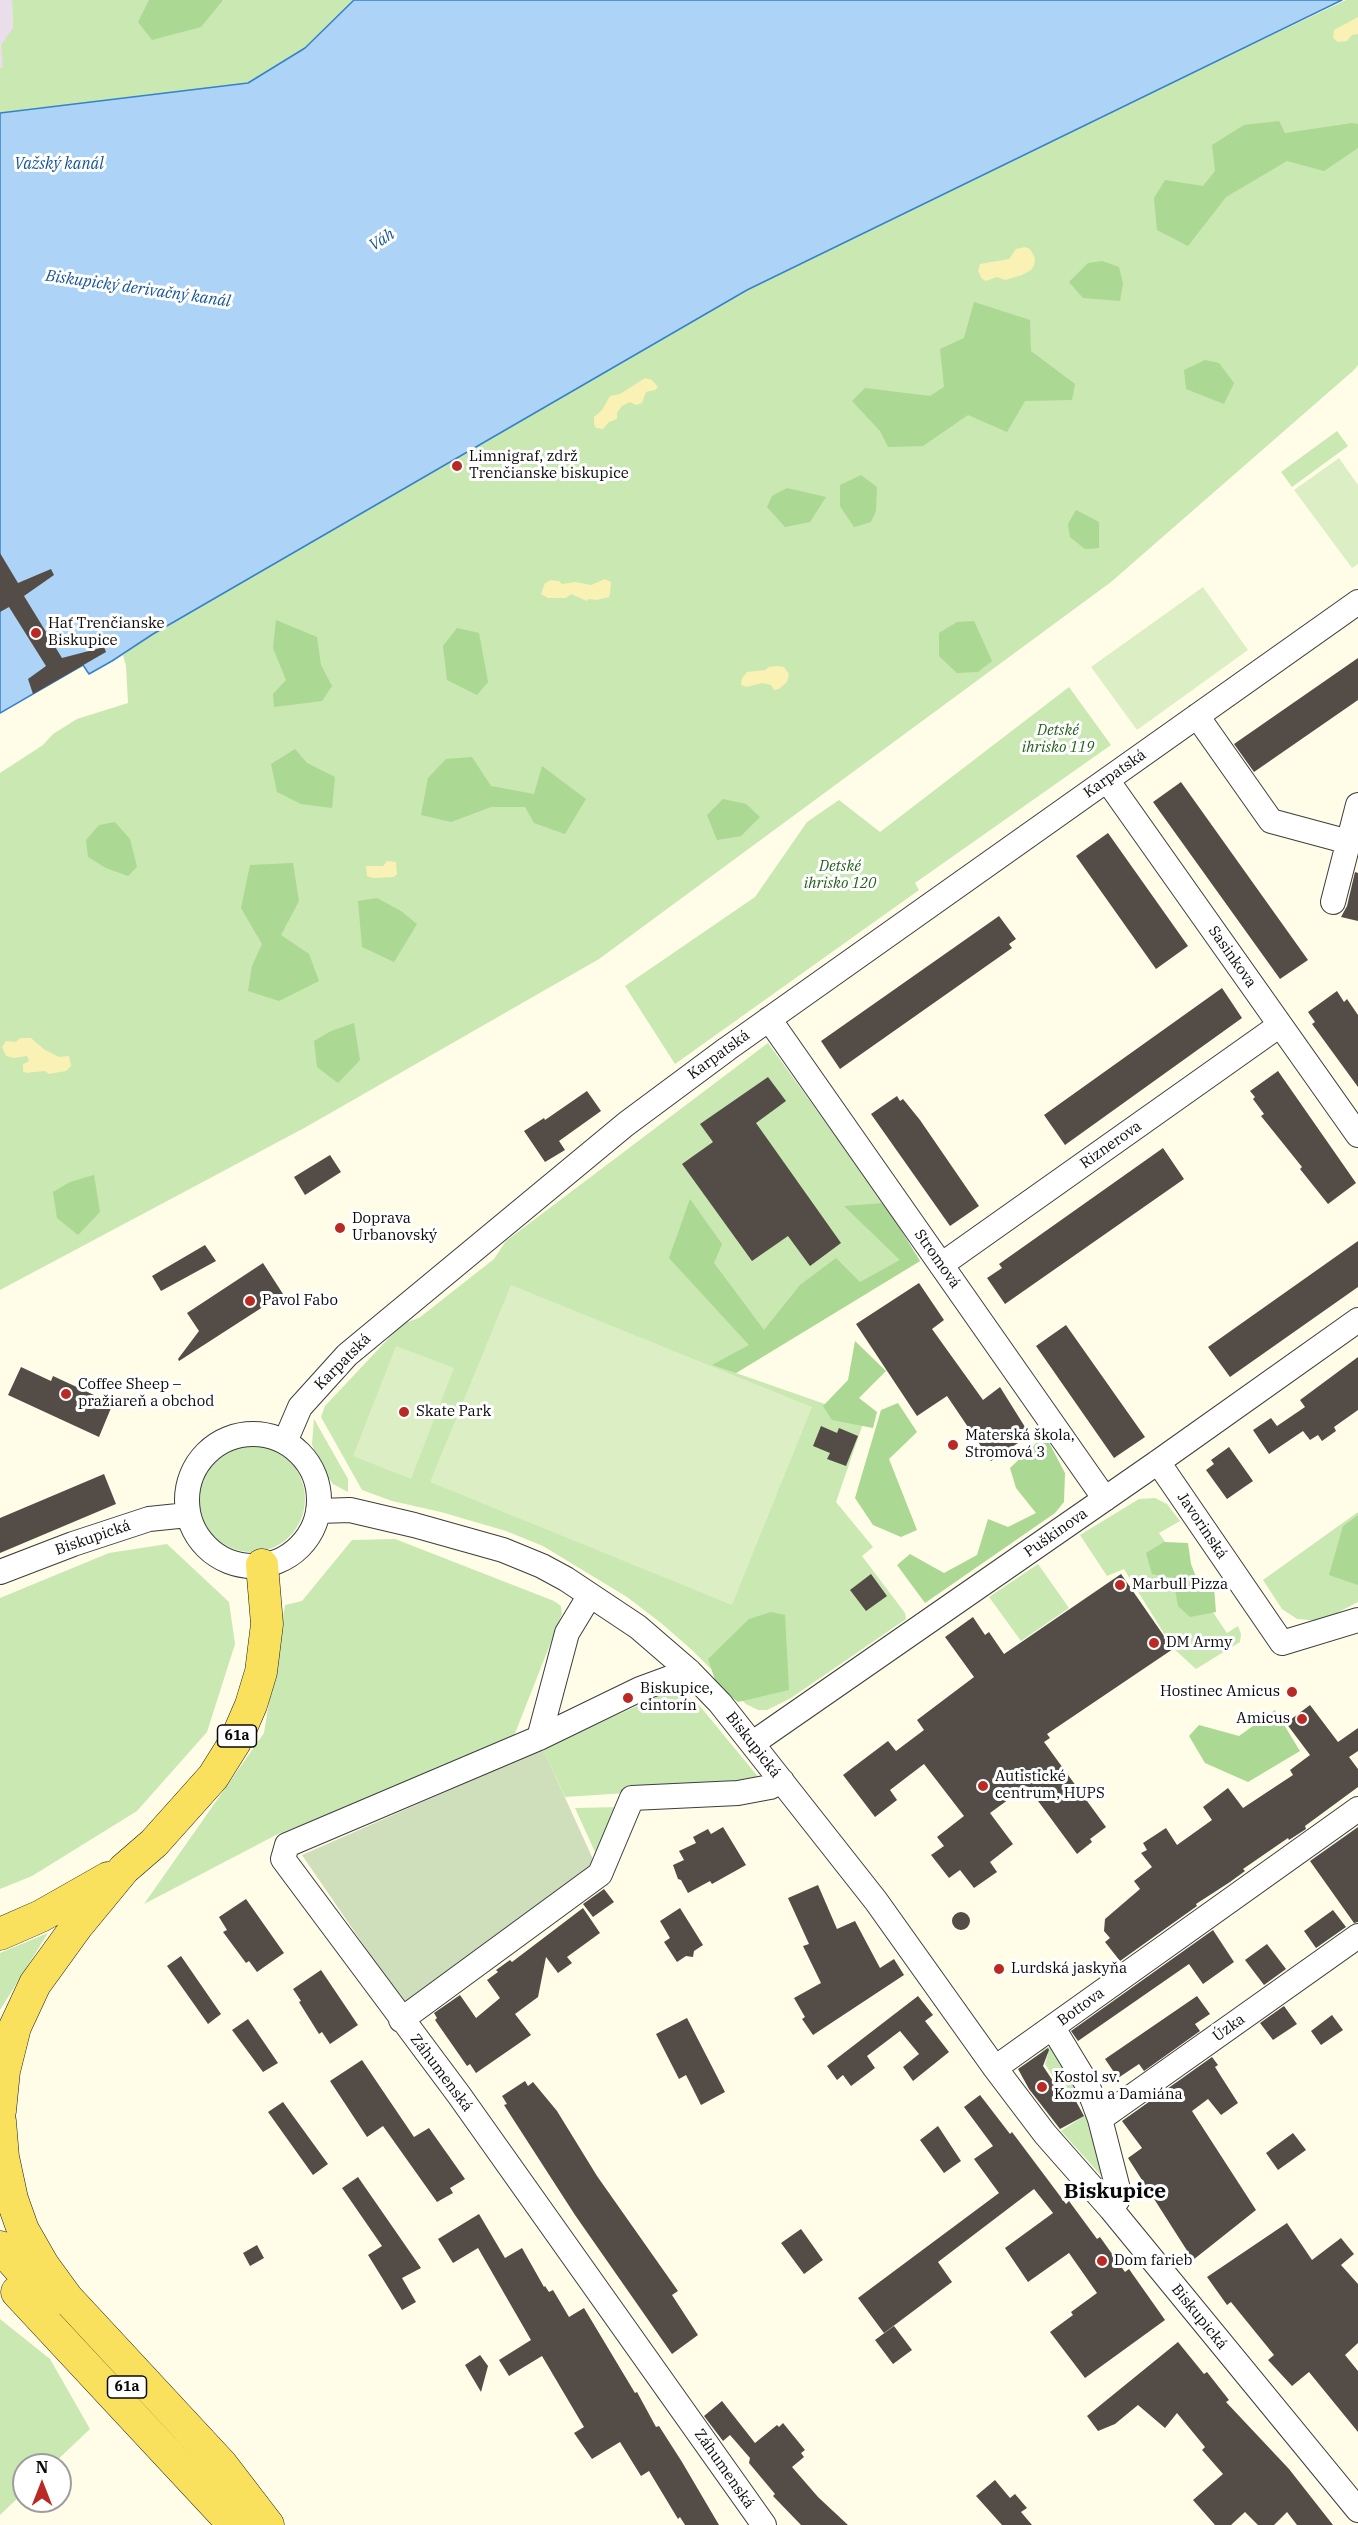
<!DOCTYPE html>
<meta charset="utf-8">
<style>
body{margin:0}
#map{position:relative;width:1358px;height:2525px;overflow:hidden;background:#fffde7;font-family:"IBM Plex Serif",serif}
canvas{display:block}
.north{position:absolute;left:12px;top:2453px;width:60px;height:60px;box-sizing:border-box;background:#fff;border:2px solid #9d9d9d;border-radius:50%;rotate:0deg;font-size:16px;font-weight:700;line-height:24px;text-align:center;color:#0a0a0a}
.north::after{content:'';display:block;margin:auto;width:21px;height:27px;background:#b92a24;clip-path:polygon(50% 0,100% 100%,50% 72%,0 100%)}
</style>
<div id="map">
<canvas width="1358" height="2525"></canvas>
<div class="north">N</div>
</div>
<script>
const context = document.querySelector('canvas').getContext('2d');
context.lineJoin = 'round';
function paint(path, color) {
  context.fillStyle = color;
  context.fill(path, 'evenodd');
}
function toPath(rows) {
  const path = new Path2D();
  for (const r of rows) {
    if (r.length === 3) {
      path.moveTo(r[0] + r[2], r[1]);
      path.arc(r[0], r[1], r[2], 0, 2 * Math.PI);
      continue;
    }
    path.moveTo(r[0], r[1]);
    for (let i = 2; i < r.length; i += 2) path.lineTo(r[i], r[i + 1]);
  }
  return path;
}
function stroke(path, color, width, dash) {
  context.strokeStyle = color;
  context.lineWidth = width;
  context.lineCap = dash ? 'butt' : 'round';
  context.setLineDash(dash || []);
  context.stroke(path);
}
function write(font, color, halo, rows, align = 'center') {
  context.font = font + ' "IBM Plex Serif",serif';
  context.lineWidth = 6;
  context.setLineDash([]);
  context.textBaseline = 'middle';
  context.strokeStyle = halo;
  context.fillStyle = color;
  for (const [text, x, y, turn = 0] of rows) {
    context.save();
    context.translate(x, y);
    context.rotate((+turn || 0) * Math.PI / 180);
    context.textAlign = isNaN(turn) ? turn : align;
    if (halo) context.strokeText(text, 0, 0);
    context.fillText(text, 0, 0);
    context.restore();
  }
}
paint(toPath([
 [0,0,12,0,13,28,11,112,0,113]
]), '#e9deea');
paint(toPath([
 [12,0,354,0,305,48,248,83,0,113,0,68,3,67,1,45,13,28],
 [1346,0,1358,0,1358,365,1354,370,1111,582,599,959,306,1127,0,1290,0,773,43,745,53,734,77,719,128,703,126,666,123,655,153,634,747,290,1028,151],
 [1337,431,1348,446,1292,487,1281,472],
 [1069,687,1111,745,915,883,919,890,675,1064,625,986,755,897,807,822,839,800,880,832],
 [768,1043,884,1203,920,1261,736,1373,865,1418,836,1502,873,1547,862,1556,905,1613,906,1619,791,1698,767,1710,758,1710,746,1704,692,1650,661,1623,627,1597,543,1546,506,1531,441,1512,392,1501,362,1490,321,1417,325,1406,402,1324,419,1318,494,1259,506,1241],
 [314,1419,348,1479,348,1492,333,1484,319,1465,312,1444],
 [252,1499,53],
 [1155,1498,1167,1504,1180,1521,1159,1533,1227,1633,1238,1626,1241,1634,1240,1642,1196,1669,1173,1648,1124,1569,1107,1576,1080,1535,1139,1499],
 [1358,1512,1358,1602,1321,1621,1297,1619,1282,1609,1263,1580],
 [395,1539,554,1601,561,1606,562,1614,512,1741,276,1835,144,1904,264,1733,285,1605,302,1601,352,1540],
 [167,1544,229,1602,235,1644,207,1732,137,1811,32,1876,0,1889,0,1598,109,1553],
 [1038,1564,1069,1608,1021,1641,989,1597],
 [663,1694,684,1694,699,1705,764,1784,565,1797,543,1749],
 [622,1807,600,1863,575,1808],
 [48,1933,0,2010,0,1953],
 [1050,2047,1092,2112,1116,2192,1061,2131,1087,2114,1074,2094,1066,2096,1045,2064,1048,2054,1036,2049],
 [0,2319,50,2359,90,2429,52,2465,24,2465,24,2492,0,2515]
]), '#c9e8b2');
paint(toPath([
 [149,0,223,0,201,27,152,40,138,22],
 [1279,121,1285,133,1352,123,1358,124,1358,148,1324,171,1287,161,1226,197,1188,246,1157,230,1154,198,1165,180,1203,186,1215,171,1212,145,1244,125],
 [1102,261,1119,267,1123,284,1120,301,1083,298,1069,282,1088,263],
 [974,302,1030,320,1031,351,1075,384,1072,400,1025,401,1007,432,968,415,923,446,888,447,880,431,852,401,865,388,930,396,944,387,940,349,964,338],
 [1205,360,1219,363,1234,383,1224,404,1186,389,1184,370],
 [861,475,877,487,876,511,871,522,854,527,840,506,840,485],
 [787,488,826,497,810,522,785,527,767,507,772,496],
 [1076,510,1099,522,1099,548,1085,549,1070,537,1068,524],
 [276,620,317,637,321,665,332,686,322,701,274,707,273,694,286,680,273,648],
 [974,621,992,661,978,672,957,673,939,656,939,633,957,622],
 [457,628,479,633,488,682,477,695,447,680,443,646],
 [295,749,307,763,335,777,332,808,301,804,277,792,271,764],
 [472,757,491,786,534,794,542,766,586,799,565,834,534,823,525,807,491,807,451,822,421,815,428,778,446,759],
 [723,799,746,804,760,817,741,836,717,840,707,815],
 [115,822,130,839,137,867,128,876,106,868,88,857,86,840,99,825],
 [293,863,299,901,281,935,309,954,319,981,279,1001,248,991,252,966,262,944,241,908,250,865],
 [377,898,401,911,417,924,394,962,362,947,358,901],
 [354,1023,360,1060,338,1083,317,1067,314,1041,331,1031],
 [94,1175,100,1212,78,1235,57,1218,53,1192,70,1182],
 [690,1199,722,1244,714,1263,764,1330,800,1285,836,1258,860,1282,900,1260,844,1206,884,1203,920,1261,736,1373,712,1365,749,1345,669,1258],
 [855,1341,886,1371,859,1398,877,1412,873,1428,832,1420,823,1406,848,1380],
 [898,1403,917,1432,889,1459,917,1530,901,1537,873,1525,855,1498,881,1410],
 [1045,1435,1065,1473,1064,1502,1055,1513,925,1603,897,1565,910,1554,944,1573,977,1555,988,1519,1008,1527,1036,1513,1016,1488,1010,1468],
 [1358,1515,1358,1585,1329,1575,1343,1526],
 [1164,1542,1188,1543,1191,1564,1198,1582,1214,1587,1216,1612,1190,1617,1178,1606,1173,1578,1152,1574,1146,1553],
 [771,1612,785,1615,789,1690,738,1702,717,1686,708,1659,749,1619],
 [1275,1710,1300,1751,1248,1782,1205,1763,1189,1736,1199,1725,1239,1736]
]), '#abd892');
paint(toPath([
 [1358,17,1358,34,1352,35,1347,41,1338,42,1333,38,1334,30],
 [1025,247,1030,249,1035,258,1034,266,1031,270,1022,275,1005,280,997,277,986,281,982,279,978,271,980,264,1009,259,1016,249],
 [645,378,652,380,658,387,655,390,646,392,642,403,636,405,630,402,622,406,617,413,617,419,609,422,603,429,596,428,594,424,594,417,602,410,610,396,620,394],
 [605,579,611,582,610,594,609,597,597,600,589,599,587,601,571,594,566,598,548,598,541,594,545,583,551,580,559,581,562,584,576,582,591,585],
 [777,666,784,667,789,674,787,682,779,689,774,690,771,685,762,683,747,687,741,685,742,678,747,672,765,670,769,667],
 [387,861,396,862,397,874,394,877,373,878,367,876,366,866,383,866],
 [20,1038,31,1038,45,1050,59,1057,69,1056,71,1066,66,1071,49,1074,45,1071,26,1073,23,1071,23,1064,29,1061,27,1056,14,1058,6,1056,2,1047,6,1041,16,1042]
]), '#faf1b4');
paint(toPath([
 [543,1749,597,1868,406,2007,302,1855]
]), '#d0dfbb');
paint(toPath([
 [1339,458,1358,485,1358,564,1352,568,1294,490],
 [1203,587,1248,650,1137,730,1091,667],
 [511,1285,812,1407,732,1605,430,1482],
 [396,1346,454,1368,411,1479,353,1456]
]), '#dcefc4');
const water = toPath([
 [354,0,1342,0,747,290,153,634,112,661,89,674,83,665,0,713,0,113,248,83,305,48,354,0]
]);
paint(water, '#add4f6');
stroke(water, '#3481cc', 1.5);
paint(toPath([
 [0,553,18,583,51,569,54,575,24,596,62,658,104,647,106,652,33,694,28,679,46,666,9,607,0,612],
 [1358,658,1358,700,1254,772,1234,744],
 [1181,782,1308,960,1280,979,1153,802],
 [1108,833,1188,946,1156,969,1076,856],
 [1355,872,1358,873,1358,921,1341,917,1347,906],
 [999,916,1016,939,1009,944,1012,948,840,1069,821,1041],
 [1222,988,1242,1018,1065,1145,1044,1115],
 [1337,991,1344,1002,1347,999,1358,1015,1358,1087,1312,1024,1315,1022,1308,1012],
 [1278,1071,1356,1183,1328,1204,1300,1169,1302,1167,1261,1116,1264,1114,1253,1099,1255,1097,1250,1091],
 [768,1077,786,1101,756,1123,841,1243,810,1266,788,1236,752,1261,682,1164,713,1142,700,1124],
 [587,1091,601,1111,559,1141,565,1150,545,1162,524,1131,544,1118,545,1120],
 [897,1096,900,1101,903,1099,920,1120,979,1206,950,1226,871,1114],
 [1163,1148,1184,1179,1005,1304,987,1278,1002,1268,999,1264],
 [330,1155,341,1172,305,1195,294,1177],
 [1358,1241,1358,1287,1230,1377,1208,1347],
 [205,1245,216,1261,161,1291,152,1276],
 [263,1263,283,1294,179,1361,178,1359,199,1331,187,1313],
 [919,1283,944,1320,932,1329,983,1400,1000,1387,1030,1435,991,1461,947,1396,917,1416,856,1324],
 [1066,1325,1145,1437,1114,1458,1036,1346],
 [1358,1357,1358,1410,1334,1427,1336,1431,1322,1441,1318,1435,1310,1440,1303,1431,1269,1454,1253,1430,1271,1418,1277,1426,1305,1407,1300,1400],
 [21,1367,51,1381,53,1376,94,1395,92,1400,111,1408,99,1437,8,1395],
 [821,1426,837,1433,839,1428,858,1436,846,1466,827,1459,830,1453,813,1446],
 [1229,1447,1253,1481,1227,1499,1206,1470,1214,1464,1211,1460],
 [104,1474,116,1504,0,1553,0,1518],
 [871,1574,887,1596,866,1611,850,1590],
 [1121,1574,1173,1649,1047,1734,1050,1738,1044,1742,1106,1827,1090,1839,1092,1842,1077,1854,1027,1786,990,1813,1013,1844,990,1862,997,1872,974,1888,960,1870,949,1878,931,1855,944,1846,937,1837,964,1816,924,1764,890,1790,897,1800,875,1817,843,1775,888,1741,896,1751,924,1730,917,1720,974,1677,945,1637,973,1617,985,1635,989,1632,1004,1654],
 [1310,1705,1338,1742,1358,1728,1358,1751,1349,1757,1358,1769,1358,1787,1305,1826,1306,1829,1289,1840,1288,1838,1243,1869,1245,1871,1230,1882,1196,1904,1197,1906,1120,1961,1105,1942,1110,1938,1104,1931,1105,1919,1140,1889,1134,1881,1152,1867,1141,1853,1147,1850,1143,1843,1166,1828,1177,1845,1212,1820,1203,1807,1228,1788,1243,1808,1293,1775,1290,1770,1310,1755,1286,1723],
 [723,1827,746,1865,712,1884,710,1881,688,1893,681,1880,678,1879,673,1865,684,1860,679,1851,696,1843,693,1837,708,1829,711,1834],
 [1358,1827,1358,1922,1354,1923,1310,1861],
 [818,1885,837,1929,855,1921,880,1968,894,1959,904,1975,813,2035,802,2019,805,2017,794,1998,821,1983,803,1946,809,1944,788,1898],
 [604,1889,614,1902,593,1917,583,1904],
 [246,1899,284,1953,257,1972,249,1961,246,1963,223,1932,227,1930,219,1917],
 [583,1908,600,1933,567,1957,572,1963,558,1973,546,1957,538,1997,515,2014,531,2035,476,2073,470,2064,467,2066,435,2020,437,2018,434,2013,460,1995,476,2018,500,1998,487,1980,498,1972,496,1970,510,1960,512,1962],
 [680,1908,703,1945,694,1951,693,1957,686,1956,677,1962,664,1942,670,1938,660,1921],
 [1333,1910,1346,1927,1316,1948,1304,1931],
 [961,1921,9],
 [1213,1930,1234,1962,1203,1984,1189,1964,1078,2041,1071,2031],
 [1267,1944,1286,1969,1264,1985,1245,1960],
 [181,1956,221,2014,208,2024,167,1966],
 [321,1970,358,2025,330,2044,322,2032,319,2034,299,2002,301,2001,293,1989],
 [918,1996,933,2015,925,2021,949,2052,913,2081,903,2067,919,2054,900,2031,867,2056,875,2068,851,2086,843,2075,837,2080,827,2066],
 [1197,1996,1210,2014,1195,2024,1200,2031,1144,2071,1139,2064,1118,2078,1105,2059],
 [1284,2006,1297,2024,1273,2040,1260,2023],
 [1332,2015,1343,2030,1321,2045,1311,2031],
 [687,2018,725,2092,701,2105,686,2075,679,2079,656,2034],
 [248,2019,278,2063,263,2072,232,2030],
 [1048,2048,1049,2050,1043,2066,1065,2099,1072,2094,1084,2116,1060,2129,1029,2089,1018,2069],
 [1212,2057,1218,2065,1215,2067,1238,2103,1221,2115,1208,2099,1192,2111,1256,2210,1193,2260,1128,2158,1142,2148,1122,2121],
 [362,2060,414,2137,429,2128,465,2179,450,2188,453,2193,437,2202,383,2126,367,2137,330,2081],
 [525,2081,528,2086,533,2082,557,2111,597,2176,678,2291,672,2295,698,2335,672,2354,575,2215,504,2105,507,2104,502,2096],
 [980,2095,1010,2134,1012,2132,1066,2204,1069,2201,1097,2239,1100,2237,1125,2272,1129,2269,1165,2320,1085,2378,1050,2332,1073,2315,1071,2312,1097,2293,1069,2253,1028,2282,1005,2248,1053,2213,1034,2189,938,2262,952,2282,884,2333,858,2298,999,2193,974,2159,993,2146,964,2107],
 [283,2102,328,2164,313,2175,268,2112],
 [938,2126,961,2161,944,2173,920,2140],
 [1293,2133,1306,2150,1278,2170,1266,2153],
 [358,2177,421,2268,402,2278,416,2302,402,2310,368,2255,382,2246,342,2188],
 [479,2214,505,2258,522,2248,544,2287,545,2286,549,2292,553,2290,569,2317,584,2308,635,2393,637,2392,656,2427,659,2426,682,2462,719,2525,685,2525,680,2517,678,2519,649,2471,641,2476,620,2442,592,2459,574,2433,584,2427,542,2356,509,2376,499,2360,531,2340,478,2248,453,2263,438,2239],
 [1287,2223,1312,2260,1341,2238,1354,2254,1341,2265,1358,2284,1358,2343,1345,2355,1358,2371,1358,2432,1309,2372,1292,2386,1268,2360,1274,2355,1231,2302,1227,2305,1207,2277],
 [801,2229,823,2260,804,2274,781,2243],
 [257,2245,264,2258,250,2266,243,2253],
 [894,2326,912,2350,893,2364,875,2340],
 [1178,2342,1204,2374,1207,2372,1229,2400,1226,2402,1289,2469,1333,2525,1297,2525,1287,2512,1274,2525,1258,2525,1245,2512,1231,2525,1215,2525,1193,2500,1223,2474,1202,2450,1205,2447,1177,2413,1165,2428,1138,2405,1115,2424,1098,2431,1087,2416],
 [480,2355,488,2366,481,2392,465,2365],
 [722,2401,755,2443,777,2425,779,2427,783,2423,805,2450,801,2453,804,2457,792,2467,818,2497,848,2525,801,2525,773,2496,775,2494,749,2463,750,2458,730,2435,723,2441,704,2416],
 [995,2480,1010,2498,1015,2494,1027,2508,1021,2512,1032,2525,1002,2525,976,2496]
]), '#534c47');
const minor = toPath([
 [1197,716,1271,821,1349,842],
 [1107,780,1358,1135],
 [1333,902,1358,805],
 [769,1019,1105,1499],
 [941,1265,1280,1025],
 [253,1500,66],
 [285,1442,300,1407,347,1355,626,1124,727,1049,1358,602],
 [1158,1462,1282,1643,1358,1620],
 [318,1511,350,1510,414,1525,503,1550,542,1566,566,1579,638,1627,689,1671,720,1703,876,1901,995,2068,1045,2134,1111,2209,1358,2510],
 [0,1572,73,1544,149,1519,188,1515],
 [689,1671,640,1689,539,1738,287,1845,283,1859,459,2095,764,2525],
 [539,1738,567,1633,590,1595],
 [753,1743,1158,1462,1358,1320],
 [401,2020,600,1874,632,1798,738,1793,770,1787,782,1781],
 [1053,2028,1087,2084,1100,2119,1118,2189,1118,2199,1111,2209],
 [995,2068,1358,1809],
 [1100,2119,1358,1936]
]);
const major = toPath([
 [0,1934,41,1916,108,1878],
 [0,2111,4,2071,15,2027,35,1984,77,1926,124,1869,154,1843,213,1777,235,1742,251,1705,261,1672,267,1624,262,1565],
 [0,2121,3,2157,12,2199,23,2230,43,2265,67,2298,222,2465,268,2525],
 [0,2247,49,2302],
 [17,2292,234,2525]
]);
stroke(minor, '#3d3d3d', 26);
stroke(major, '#1b1b1b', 33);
stroke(minor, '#fff', 24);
stroke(major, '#f9e15e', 32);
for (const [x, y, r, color] of [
 [457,466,6,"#b92a24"],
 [36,633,6,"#b92a24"],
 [340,1228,6,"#b92a24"],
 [250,1301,6,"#b92a24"],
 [66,1394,6,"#b92a24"],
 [404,1412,6,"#b92a24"],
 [953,1445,6,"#b92a24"],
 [1120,1585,6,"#b92a24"],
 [1154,1643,6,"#b92a24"],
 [1292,1692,6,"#b92a24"],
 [628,1698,6,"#b92a24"],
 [1302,1719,6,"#b92a24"],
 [983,1786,6,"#b92a24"],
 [999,1969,6,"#b92a24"],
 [1042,2087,6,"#b92a24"],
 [1102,2261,6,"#b92a24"]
]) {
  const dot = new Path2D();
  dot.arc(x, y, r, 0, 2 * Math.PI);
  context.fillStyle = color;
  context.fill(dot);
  stroke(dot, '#fff', 2);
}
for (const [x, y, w] of [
 [237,1736,39],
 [127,2387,39]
]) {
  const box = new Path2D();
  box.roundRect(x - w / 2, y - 11, w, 22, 4.5);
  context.fillStyle = '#fff';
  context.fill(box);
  stroke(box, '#0a0a0a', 1.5);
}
write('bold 14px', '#0a0a0a', null, [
 ["61a",237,1736],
 ["61a",127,2387]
]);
write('15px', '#0a0a0a', '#fff', [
 ["Limnigraf, zdrž",469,457],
 ["Trenčianske biskupice",469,474],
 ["Hať Trenčianske",48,624],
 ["Biskupice",48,641],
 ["Doprava",352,1219],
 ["Urbanovský",352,1236],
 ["Pavol Fabo",262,1301],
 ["Coffee Sheep –",78,1385],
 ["pražiareň a obchod",78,1402],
 ["Skate Park",416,1412],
 ["Materská škola,",965,1436],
 ["Stromová 3",965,1453],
 ["Marbull Pizza",1132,1585],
 ["DM Army",1166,1643],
 ["Biskupice,",640,1689],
 ["cintorín",640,1706],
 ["Hostinec Amicus",1280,1692,"right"],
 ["Amicus",1290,1719,"right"],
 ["Autistické",995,1777],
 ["centrum, HUPS",995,1794],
 ["Lurdská jaskyňa",1011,1969],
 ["Kostol sv.",1054,2078],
 ["Kozmu a Damiána",1054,2095],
 ["Dom farieb",1114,2261]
], 'left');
write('italic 15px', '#24601c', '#fff', [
 ["Detské",1058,731],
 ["ihrisko 119",1058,748],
 ["Detské",840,867],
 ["ihrisko 120",840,884]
]);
write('15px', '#0a0a0a', '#fff', [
 ["Karpatská",1115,774,-35],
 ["Sasinkova",1232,957,55],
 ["Karpatská",719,1055,-36],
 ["Riznerova",1111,1145,-35],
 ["Stromová",937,1259,55],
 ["Karpatská",343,1362,-45],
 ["Javorinská",1202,1526,56],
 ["Puškinova",1056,1533,-35],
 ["Biskupická",93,1538,-19],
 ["Biskupická",753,1745,52],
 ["Bottova",1081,2007,-36],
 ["Úzka",1229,2028,-36],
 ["Záhumenská",441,2073,53],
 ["Biskupická",1199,2317,51],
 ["Záhumenská",724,2469,55]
]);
write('italic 16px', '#15549a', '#fff', [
 ["Važský kanál",59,164],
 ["Váh",382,240,-33],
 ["Biskupický derivačný kanál",138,289,8]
]);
write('bold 21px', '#0a0a0a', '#fff', [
 ["Biskupice",1115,2192]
]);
</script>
